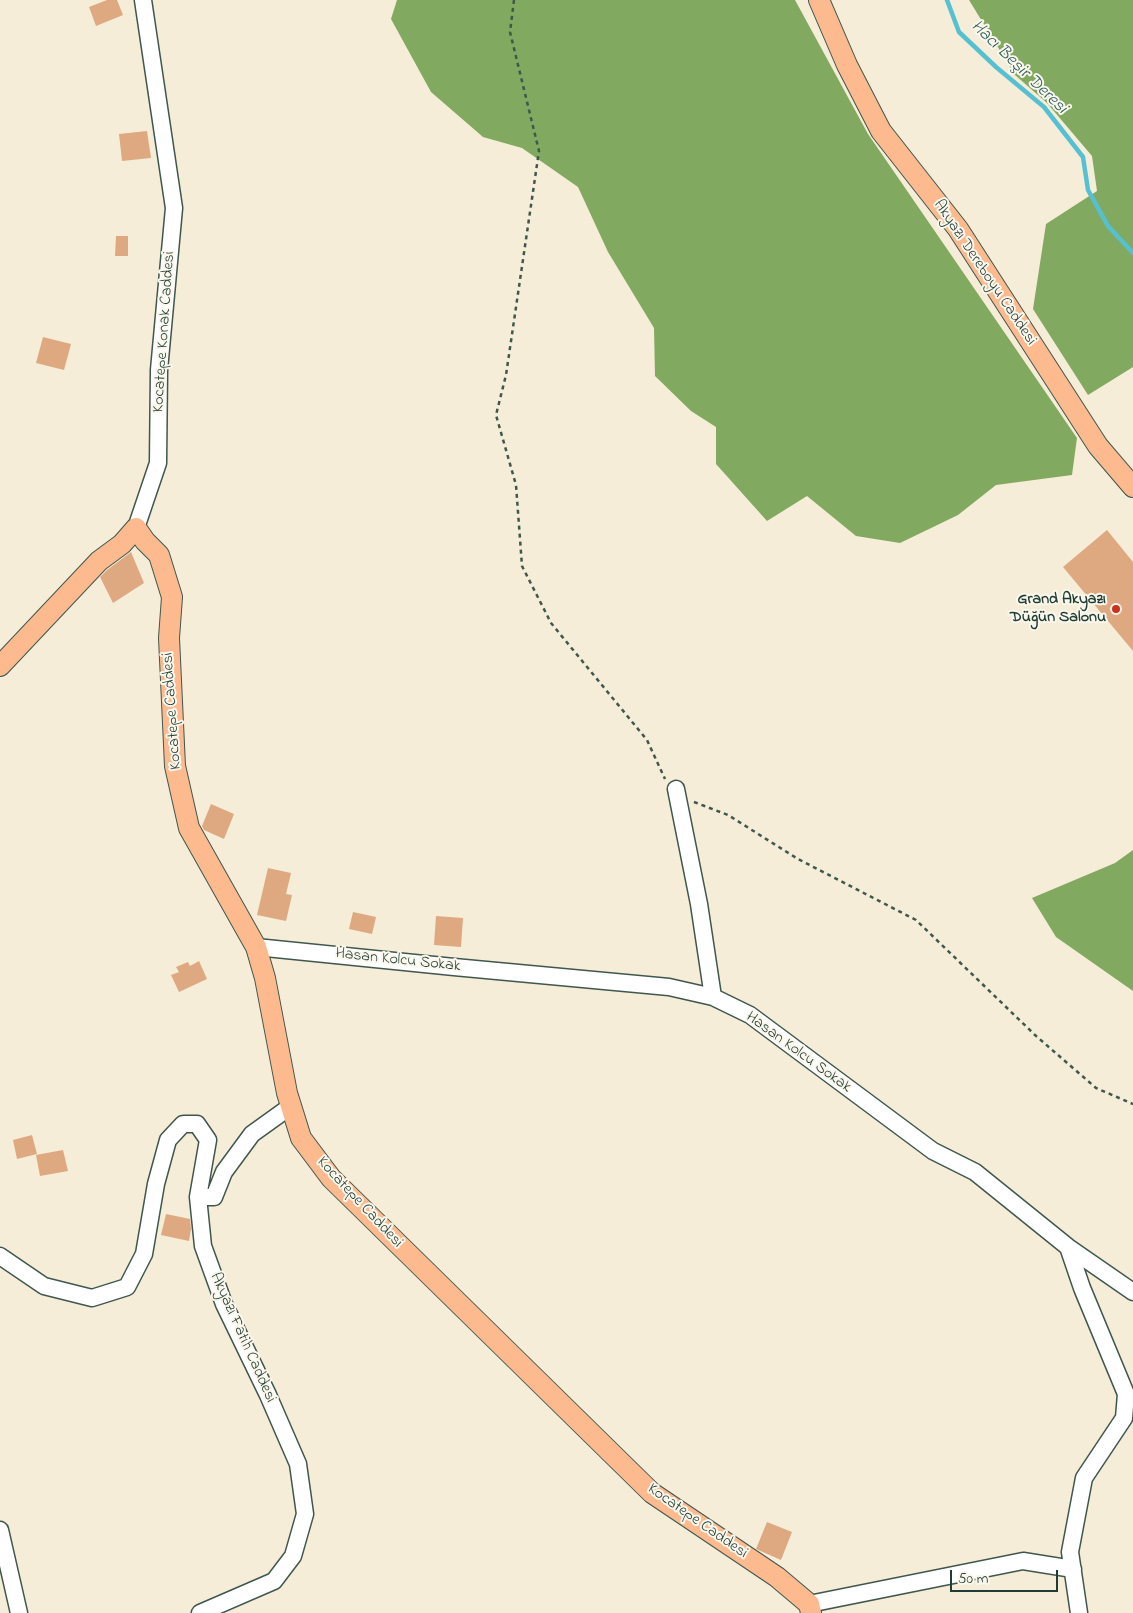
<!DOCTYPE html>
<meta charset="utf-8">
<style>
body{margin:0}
#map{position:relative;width:1133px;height:1613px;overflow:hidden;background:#f5edd8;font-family:"Indie Flower",sans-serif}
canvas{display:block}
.scale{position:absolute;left:950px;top:1570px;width:108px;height:22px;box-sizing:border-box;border:2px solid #1f3d34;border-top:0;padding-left:6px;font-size:15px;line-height:18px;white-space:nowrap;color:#1f3d34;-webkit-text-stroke:4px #fbf7ec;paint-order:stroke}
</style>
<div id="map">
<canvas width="1133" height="1613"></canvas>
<div class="scale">50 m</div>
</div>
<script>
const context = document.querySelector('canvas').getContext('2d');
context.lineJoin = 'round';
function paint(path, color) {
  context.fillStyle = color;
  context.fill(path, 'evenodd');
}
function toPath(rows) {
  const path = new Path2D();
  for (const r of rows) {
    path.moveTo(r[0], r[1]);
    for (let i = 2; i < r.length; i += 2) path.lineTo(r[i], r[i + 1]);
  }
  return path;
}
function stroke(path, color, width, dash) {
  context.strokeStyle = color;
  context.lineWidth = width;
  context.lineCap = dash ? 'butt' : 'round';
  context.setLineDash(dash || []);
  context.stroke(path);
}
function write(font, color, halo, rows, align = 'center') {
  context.font = font + ' "Indie Flower",sans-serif';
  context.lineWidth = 4;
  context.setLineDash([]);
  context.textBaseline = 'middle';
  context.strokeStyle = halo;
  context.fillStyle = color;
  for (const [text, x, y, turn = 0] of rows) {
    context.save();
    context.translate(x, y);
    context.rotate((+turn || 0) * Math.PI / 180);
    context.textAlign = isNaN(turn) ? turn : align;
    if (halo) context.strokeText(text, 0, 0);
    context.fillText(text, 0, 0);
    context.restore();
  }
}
paint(toPath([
 [397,0,795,0,868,134,1077,438,1072,475,996,485,958,515,900,543,856,536,807,496,767,521,716,464,716,427,691,411,655,376,654,328,608,252,578,187,522,148,483,137,431,92,391,19],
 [969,0,1133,0,1133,367,1088,395,1033,309,1046,224,1097,191,1092,156,1047,103,1015,75],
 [1133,850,1133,991,1056,937,1032,898,1115,863]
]), '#82a960');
stroke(toPath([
 [947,0,959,32,996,67,1044,107,1083,157,1088,190,1108,226,1133,253]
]), '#56c0d3', 4.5);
paint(toPath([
 [107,0,117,0,123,15,96,26,89,7],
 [147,131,151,158,122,161,119,134],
 [116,236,128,236,128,256,115,256],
 [43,337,71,344,64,370,36,363],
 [1107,530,1133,562,1133,651,1063,567],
 [131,552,144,583,113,603,100,577,107,570],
 [211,804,234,814,224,839,204,830,202,826],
 [268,868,291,873,286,894,292,895,286,921,257,915],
 [353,912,376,917,372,934,349,929],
 [436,916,463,918,461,947,434,945],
 [199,961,207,979,179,992,171,975,179,972,176,967,188,962,190,966],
 [32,1135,37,1154,17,1159,13,1140],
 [63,1150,68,1171,40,1176,36,1155],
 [166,1214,190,1219,191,1229,189,1241,161,1235],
 [767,1522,792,1532,781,1560,756,1549]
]), '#dea980');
const minor = toPath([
 [136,528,158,463,159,370,174,208,143,0],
 [676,789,699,904,713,997],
 [256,947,454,967,669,987,713,997,750,1015,933,1151,975,1172,1068,1247,1133,1292],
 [198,1197,214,1197,224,1172,252,1134,291,1106],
 [1068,1247,1082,1288,1126,1394,1124,1418,1084,1478,1070,1552,1079,1613],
 [0,1256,44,1286,92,1298,127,1287,144,1254,156,1184,168,1140,183,1124,197,1124,208,1140,198,1197,203,1246,224,1304,268,1395,298,1464,305,1514,293,1556,274,1581,200,1613],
 [0,1530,19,1613],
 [809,1604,1023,1561,1073,1569]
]);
const major = toPath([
 [819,0,847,65,881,131,958,229,1098,446,1133,487],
 [0,666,99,561,122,544,136,528,145,541,159,555,172,597,169,638,175,766,189,828,256,947,265,978,287,1093,301,1138,331,1178,652,1493,777,1577,809,1604,811,1613]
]);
stroke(minor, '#3f574d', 19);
stroke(major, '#3f574d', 22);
stroke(toPath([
 [514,0,510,32,539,151,506,375,496,415,516,485,522,566,551,623,647,740,665,779],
 [694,802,728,815,798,859,916,920,1035,1035,1096,1088,1133,1104]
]), '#3f574d', 2.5, [4, 4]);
stroke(minor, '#fff', 16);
stroke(major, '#fcba8e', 20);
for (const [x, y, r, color] of [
 [1116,609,5,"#c8321e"]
]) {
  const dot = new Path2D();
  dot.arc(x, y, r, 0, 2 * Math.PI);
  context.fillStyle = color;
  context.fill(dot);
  stroke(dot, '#fbf7ec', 2);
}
write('16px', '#1f3d34', '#fbf7ec', [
 ["Akyazı Dereboyu Caddesi",984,273,56],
 ["Kocatepe Konak Caddesi",165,332,-86],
 ["Kocatepe Caddesi",173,711,-94],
 ["Hasan Kolcu Sokak",398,961,6],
 ["Hasan Kolcu Sokak",798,1053,36],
 ["Kocatepe Caddesi",359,1203,47],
 ["Akyazı Fatih Caddesi",242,1338,66],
 ["Kocatepe Caddesi",697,1522,35]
]);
write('bold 16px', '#1f3d34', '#fbf7ec', [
 ["Grand Akyazı",1106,600],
 ["Düğün Salonu",1106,618]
], 'right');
write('italic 18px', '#2d5e5c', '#fbf7ec', [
 ["Hacı Beşir Deresi",1018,68,44]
]);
</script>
